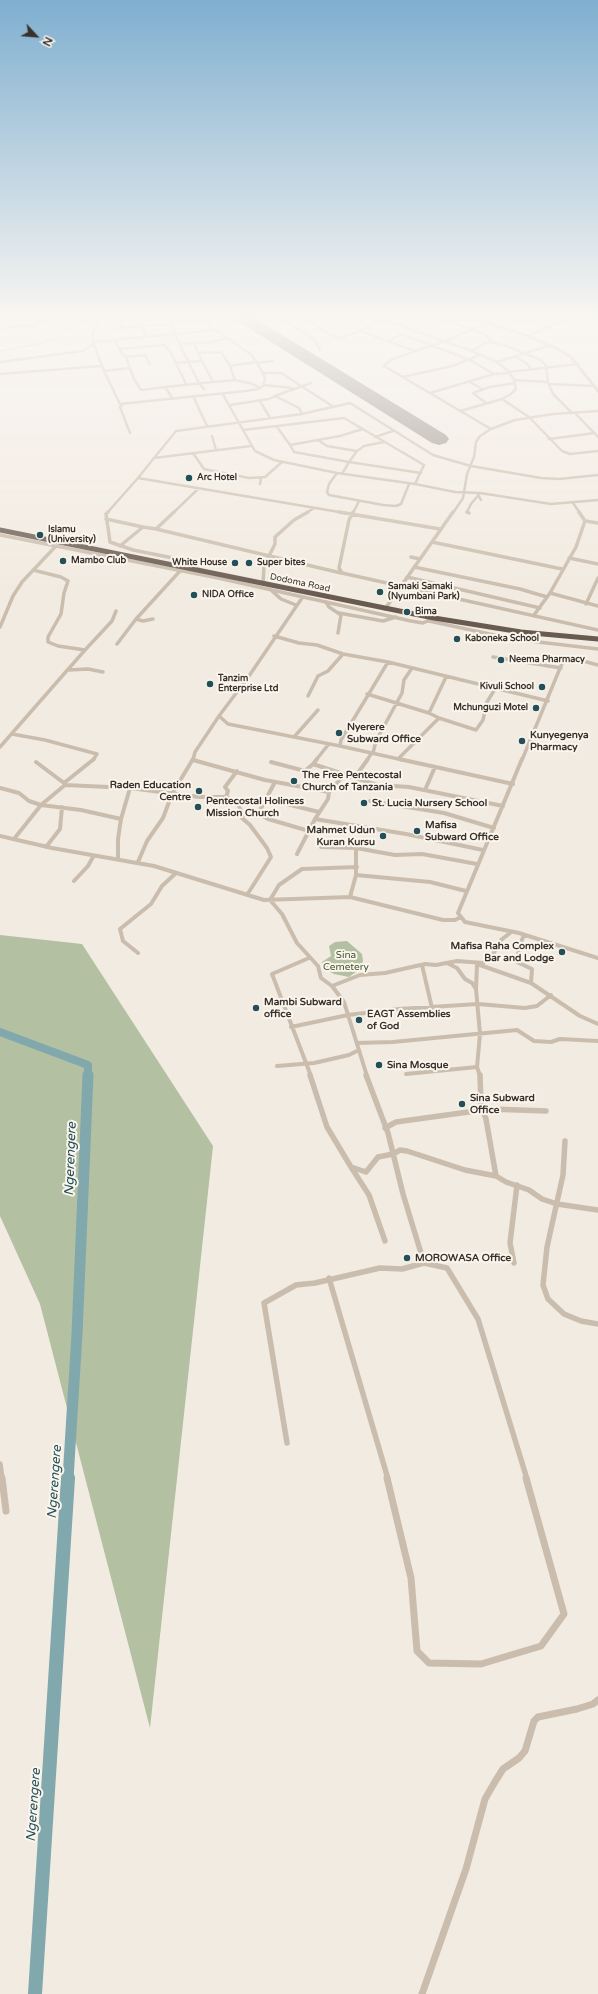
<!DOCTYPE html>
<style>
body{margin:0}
#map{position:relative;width:598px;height:1994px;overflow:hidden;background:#f2ebe1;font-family:"Varela Round",sans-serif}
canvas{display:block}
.north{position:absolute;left:16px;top:16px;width:40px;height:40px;-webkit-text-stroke:3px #faf5ed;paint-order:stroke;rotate:116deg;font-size:11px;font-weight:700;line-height:16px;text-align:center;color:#39312b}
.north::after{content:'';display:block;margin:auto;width:14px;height:18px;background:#39312b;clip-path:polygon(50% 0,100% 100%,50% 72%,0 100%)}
</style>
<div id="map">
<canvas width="598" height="1994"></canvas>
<div class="north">N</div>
</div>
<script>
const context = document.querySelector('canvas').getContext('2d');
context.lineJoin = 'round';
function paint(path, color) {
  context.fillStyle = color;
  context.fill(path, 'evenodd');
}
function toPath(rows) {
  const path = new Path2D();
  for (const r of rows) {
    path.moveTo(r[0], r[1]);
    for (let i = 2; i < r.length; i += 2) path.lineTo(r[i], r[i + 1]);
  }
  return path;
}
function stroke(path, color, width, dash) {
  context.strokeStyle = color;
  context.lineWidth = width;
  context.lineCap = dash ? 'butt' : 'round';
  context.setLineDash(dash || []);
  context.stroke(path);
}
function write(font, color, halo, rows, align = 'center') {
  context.font = font + ' "Varela Round",sans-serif';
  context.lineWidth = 4;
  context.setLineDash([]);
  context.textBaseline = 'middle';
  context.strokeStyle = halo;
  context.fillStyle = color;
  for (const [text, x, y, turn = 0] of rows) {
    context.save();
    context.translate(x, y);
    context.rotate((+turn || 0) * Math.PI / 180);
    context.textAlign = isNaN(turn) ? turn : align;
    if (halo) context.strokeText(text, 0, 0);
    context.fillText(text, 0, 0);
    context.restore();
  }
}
paint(toPath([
 [0,935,82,944,213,1146,150,1728,40,1304,0,1216],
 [347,941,362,954,363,961,360,969,349,977,334,974,323,968,322,962,331,956,329,946,335,942]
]), '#b3c0a1');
stroke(toPath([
 [0,1032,88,1065,88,1076]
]), '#81a8ad', 8);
stroke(toPath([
 [68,1479,77,1334,88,1075]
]), '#81a8ad', 11);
stroke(toPath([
 [35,1994,68,1478]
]), '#81a8ad', 14);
paint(toPath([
 [237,319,256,319,446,435,449,439,446,443,439,445,432,443,239,322,237,319]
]), '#968e86');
stroke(toPath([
 [101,319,93,331,93,342,104,371,120,404,246,391,258,389,263,386,265,379,263,373,252,355,200,319],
 [125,319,119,328,203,321],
 [145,319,141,323,146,336],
 [170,319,174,333,199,383,204,389],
 [282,319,315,340,320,350],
 [306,319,330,335,341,338,360,331,383,319],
 [382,319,472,351,497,362,509,372,514,380,516,389,511,394,502,399,460,411],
 [443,319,484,334,491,340,472,351],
 [514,319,526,321,534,319],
 [488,323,445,341,390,360,384,366,491,429],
 [400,325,410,319],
 [0,330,14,326,36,326,44,319],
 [360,331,415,351],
 [528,336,566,319],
 [114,339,122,354,126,357,134,379,141,390,165,387,173,399],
 [388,341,401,334,470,360,494,374,430,393],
 [93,342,216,330],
 [491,342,507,346,541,360,546,366,548,382],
 [194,343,198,353],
 [180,344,211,342,229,338],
 [120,349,164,345,170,351,186,384],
 [221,352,230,366,235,380,213,382,198,353,221,352],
 [126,357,145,355,150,364],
 [516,357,526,363,531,369],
 [1,362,83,351,94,344],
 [497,362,551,345],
 [175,363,202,361],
 [257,363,273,361],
 [230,366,256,362],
 [104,371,130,368],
 [509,372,578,364],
 [263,373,281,373,334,407],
 [0,374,101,366],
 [494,374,510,373],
 [403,377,452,366,480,355],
 [235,380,253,384,260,388],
 [514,380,548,382,553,394,572,413],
 [470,382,482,389],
 [549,384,594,386],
 [264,385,292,388],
 [165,387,213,382],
 [222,393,255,451,274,460,337,473,415,484,455,492,480,493,551,504,598,500],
 [193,396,207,426],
 [275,396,311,383],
 [502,399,529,417,562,451,570,454,598,451],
 [260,401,270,418],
 [486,403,473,393,490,387,515,383],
 [122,405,120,407,130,433],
 [230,405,269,399,275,396,299,408,302,414],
 [575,413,598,437],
 [277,427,290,445,340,436,363,429],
 [243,430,344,418,424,465,415,484],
 [212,436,216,450],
 [375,437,393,431],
 [549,439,595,433],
 [318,440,327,446,357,451],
 [384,442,364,446,357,451,349,462,421,473],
 [290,445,294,452,349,462,342,474],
 [193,453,204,469,249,478,265,477,282,462],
 [154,458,176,431,302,414,350,403,433,455,443,458,471,466,541,478,559,479,598,475],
 [337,473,329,484,327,492,329,495,383,505,396,506,401,504,409,484],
 [138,478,154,458,251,446],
 [260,484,261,478],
 [478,495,481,500],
 [573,503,580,513],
 [107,513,138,478,345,513],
 [173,513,199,488],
 [306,513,314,508],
 [353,513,359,501],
 [453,513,463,498,467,474,474,457,476,442,480,436,491,429,515,420,553,414,598,411],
 [469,513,467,512,471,504,480,493]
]), '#cabdad', 2.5);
stroke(toPath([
 [108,512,106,514,110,542,133,550,193,562,196,566,194,569],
 [339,512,440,529],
 [353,512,349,520,339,568,342,573,598,630],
 [467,512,469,513],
 [106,519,143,527],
 [585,521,598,523],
 [156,529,341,573],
 [0,535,218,578,411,621,423,623,434,618],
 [432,542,562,569],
 [120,546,143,527,156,529,174,512],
 [411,557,420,559],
 [569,558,598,564],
 [414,567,520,589,547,597],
 [407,577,540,608],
 [263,584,264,566,275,544,275,537,294,520,308,512],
 [272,591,281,599,296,605],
 [550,593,598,606],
 [302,598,249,676,219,716,228,724,340,746],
 [326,602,329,607,341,615,338,633],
 [586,604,598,578],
 [385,609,453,512],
 [339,613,383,621,396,617],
 [534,615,550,593,576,547,585,521,579,512],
 [136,619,180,571],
 [429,621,513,639,598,649],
 [0,627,13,596,22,582,55,547],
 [274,636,299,643,317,645,343,654,388,662,548,701],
 [117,644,136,619,143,621,153,619],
 [85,650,112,621,116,611],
 [493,657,561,668],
 [388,662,341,740,340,746,403,760],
 [68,670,88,669,103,672],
 [367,694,429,713,439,718,398,759],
 [308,696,318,676,328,671,343,654],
 [429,713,446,677],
 [439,718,476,730,483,720,487,702,495,689],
 [12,734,45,740,97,754,93,760],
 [294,737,318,710],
 [0,747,85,650,58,646,48,642,48,637,61,614,64,593,68,581,61,577,33,570],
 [373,753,376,741,402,693,404,680,412,668],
 [193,760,195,752,219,716],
 [316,760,328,745],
 [367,760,371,754],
 [522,760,563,661,572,658,598,665]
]), '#cabdad', 3.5);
stroke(toPath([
 [399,759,513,784],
 [522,759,458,913,465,922,519,933,598,958],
 [193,760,265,780,329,792,328,799,315,819,297,854],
 [36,762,64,783],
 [271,762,305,771,313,764,377,785,409,787,503,806],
 [313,764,317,759],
 [355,777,368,759],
 [275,782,258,814,268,819,309,831],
 [65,785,130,788,199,797,226,797,237,802,243,815,242,818,250,825,267,848,271,857,247,895],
 [0,788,19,793,29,801,41,805,81,810,121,819],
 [425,790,435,767],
 [329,792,345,774],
 [226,797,228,791,225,787,237,771],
 [266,799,319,812],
 [370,801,444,813,494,828],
 [243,815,258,814],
 [315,819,406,834,483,850],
 [0,836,52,848,154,866,264,900,350,897,443,920,455,920,461,917],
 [14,839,41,805,65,785,64,783,94,759],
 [46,847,60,829,62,807],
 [321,847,356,848,395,855,422,854,477,864],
 [118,859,118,839,121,819,130,788],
 [138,862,147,841,163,818,172,794,193,759],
 [357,867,302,869,279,885,270,900,282,914,297,943,318,966,321,978,332,986,344,1002,367,1076],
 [356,875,430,882,466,891],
 [74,881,88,866,93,857],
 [350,897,356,875,356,848],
 [524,935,519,947,517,962,532,969,531,983],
 [138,953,123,941,120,929,151,904,162,886,176,873],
 [309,958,272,974,311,1076],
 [447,963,457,968,465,979,472,983,476,989],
 [422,965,432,1008],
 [332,986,360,975,385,973,425,964,436,965,457,961,483,963,492,956,501,940,510,933],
 [291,1027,348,1015,399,1009,478,1004,525,1008,537,1006,551,995],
 [357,1043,393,1042,517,1030,534,1041,551,1042,560,1039,598,1041],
 [277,1066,314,1063,349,1055,359,1050],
 [406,1074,477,1067],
 [480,1076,477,1067,480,1034,476,989,477,964,531,983,580,1016,598,1024]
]), '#cabdad', 4);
stroke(toPath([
 [310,1075,327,1127,351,1167,366,1172,378,1157,393,1154,400,1150,407,1151,465,1170,496,1176,506,1182,529,1190,542,1199,557,1204,598,1210],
 [480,1075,481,1105,486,1119,496,1176],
 [385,1128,396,1122,490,1109,546,1111],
 [565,1141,563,1175,547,1247,543,1285,548,1299,564,1314,581,1321,598,1324],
 [351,1167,369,1195,385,1241],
 [424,1263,447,1268,478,1319,527,1479],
 [514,1263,510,1243,517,1185],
 [329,1278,388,1479],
 [287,1443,264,1303,296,1285,315,1283,380,1268,402,1269,424,1263,403,1194,388,1133,366,1075],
 [0,1464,2,1479]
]), '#cabdad', 5.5);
stroke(toPath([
 [2,1478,6,1511],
 [387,1478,411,1578,417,1651,429,1663,481,1664,541,1646,564,1614,526,1478],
 [422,1994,466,1869,485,1799,496,1780,503,1769,519,1758,525,1751,534,1721,538,1717,577,1709,593,1704,598,1700]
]), '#cabdad', 7);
stroke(toPath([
 [476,319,528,336,558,349,571,357,598,391]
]), '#cabdad', 3);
stroke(toPath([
 [0,530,434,618,521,632,598,639]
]), '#695a50', 5);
stroke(toPath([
 [0,351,43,343,60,336,87,319]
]), '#39312b', 1, [0.5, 1.5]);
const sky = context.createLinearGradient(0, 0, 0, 598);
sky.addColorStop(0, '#7fafd0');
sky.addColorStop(0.53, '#f9f6f2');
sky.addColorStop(1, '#f9f6f200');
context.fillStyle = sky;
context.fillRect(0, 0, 598, 598);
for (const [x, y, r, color] of [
 [189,478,4,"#235058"],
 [40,535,4,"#235058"],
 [63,561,4,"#235058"],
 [235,563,4,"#235058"],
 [249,563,4,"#235058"],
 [380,592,4,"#235058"],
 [194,595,4,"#235058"],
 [407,612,4,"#235058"],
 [457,639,4,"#235058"],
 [501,660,4,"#235058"],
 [210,684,4,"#235058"],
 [542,687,4,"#235058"],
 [536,708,4,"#235058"],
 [339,733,4,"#235058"],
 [522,741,4,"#235058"],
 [294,781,4,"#235058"],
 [199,791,4,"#235058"],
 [364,803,4,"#235058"],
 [198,807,4,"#235058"],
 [417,831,4,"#235058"],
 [383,836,4,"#235058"],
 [562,952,4,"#235058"],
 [256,1008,4,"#235058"],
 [359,1020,4,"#235058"],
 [379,1065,4,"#235058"],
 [462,1104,4,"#235058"],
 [407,1258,4,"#235058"]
]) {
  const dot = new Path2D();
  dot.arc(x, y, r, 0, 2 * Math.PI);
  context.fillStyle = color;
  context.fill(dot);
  stroke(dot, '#faf5ed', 1.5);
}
write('bold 9px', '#39312b', '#faf5ed', [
 ["Arc Hotel",197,478],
 ["Islamu",48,530],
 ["(University)",48,540],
 ["Mambo Club",71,561],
 ["White House",227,563,"right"],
 ["Super bites",257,563],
 ["Samaki Samaki",388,587],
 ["(Nyumbani Park)",388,597],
 ["NIDA Office",202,595],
 ["Bima",415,612],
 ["Kaboneka School",465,639],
 ["Neema Pharmacy",509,660],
 ["Tanzim",218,679],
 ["Enterprise Ltd",218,689],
 ["Kivuli School",534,687,"right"],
 ["Mchunguzi Motel",528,708,"right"]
], 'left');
write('9px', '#39312b', '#faf5ed', [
 ["Dodoma Road",300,583,12]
]);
write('bold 10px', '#39312b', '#faf5ed', [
 ["Nyerere",347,727],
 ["Subward Office",347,739],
 ["Kunyegenya",530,735],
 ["Pharmacy",530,747],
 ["The Free Pentecostal",302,775],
 ["Church of Tanzania",302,787],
 ["Raden Education",191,785,"right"],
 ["Centre",191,797,"right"],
 ["Pentecostal Holiness",206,801],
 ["Mission Church",206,813],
 ["St. Lucia Nursery School",372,803],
 ["Mafisa",425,825],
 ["Subward Office",425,837],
 ["Mahmet Udun",375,830,"right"],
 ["Kuran Kursu",375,842,"right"],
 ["Mafisa Raha Complex",554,946,"right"],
 ["Bar and Lodge",554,958,"right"],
 ["Mambi Subward",264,1002],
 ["office",264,1014],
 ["EAGT Assemblies",367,1014],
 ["of God",367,1026],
 ["Sina Mosque",387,1065],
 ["Sina Subward",470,1098],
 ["Office",470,1110],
 ["MOROWASA Office",415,1258]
], 'left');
write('10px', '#455531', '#faf5ed', [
 ["Sina",346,955],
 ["Cemetery",346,967]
]);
write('italic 13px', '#235058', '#faf5ed', [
 ["Ngerengere",71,1159,-88],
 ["Ngerengere",55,1482,-86],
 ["Ngerengere",34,1805,-86]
]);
</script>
